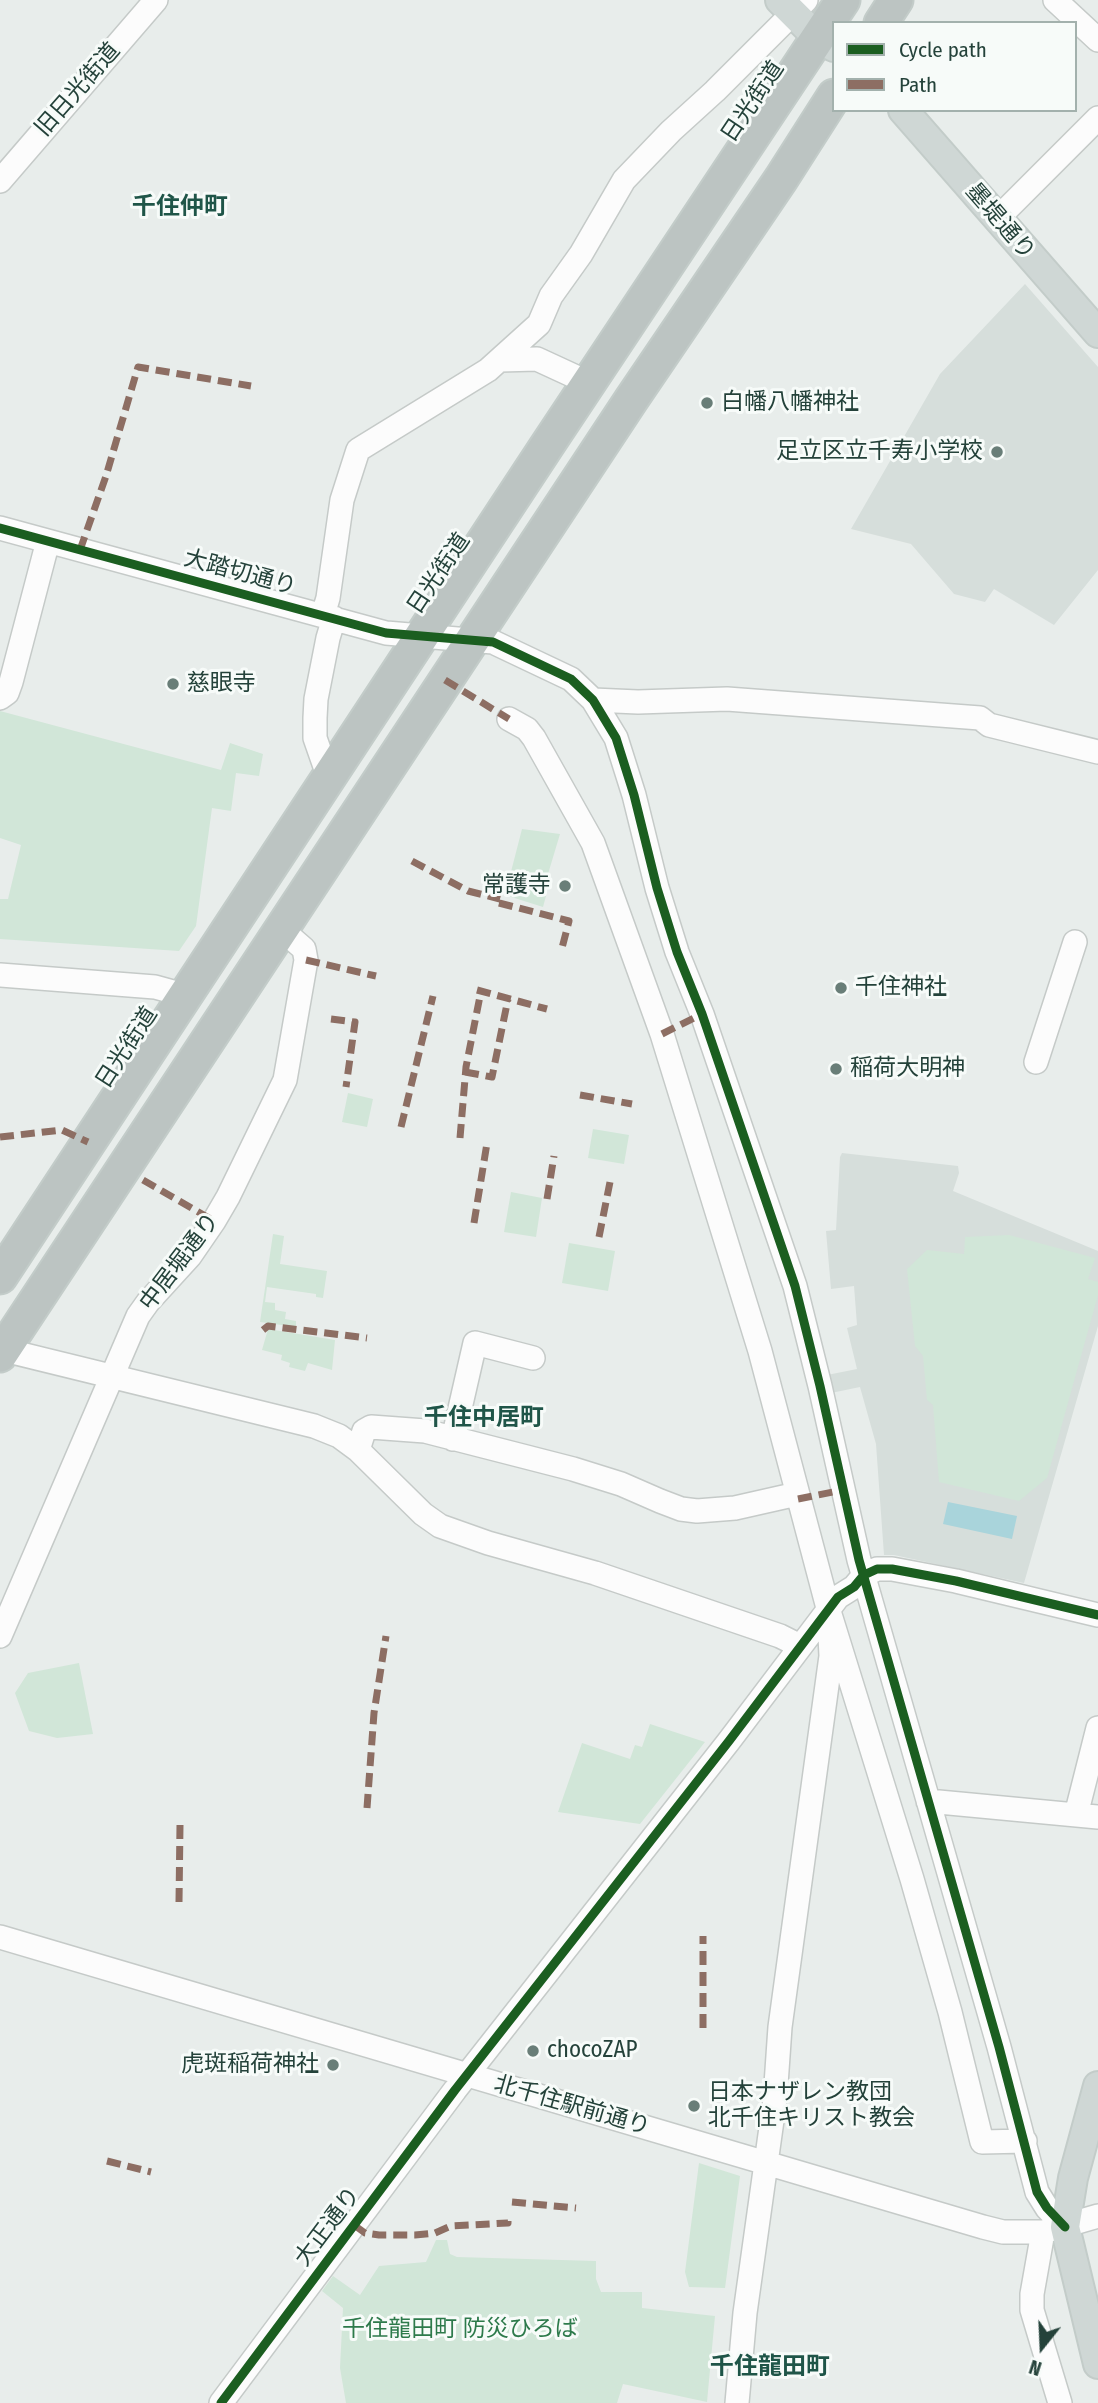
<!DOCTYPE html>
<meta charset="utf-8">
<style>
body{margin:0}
#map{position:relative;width:1098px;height:2403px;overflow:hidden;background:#e8edeb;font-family:"Fira Sans Condensed",sans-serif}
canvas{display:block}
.legend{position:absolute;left:832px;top:21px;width:245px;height:91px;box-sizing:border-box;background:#f7fbf9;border:2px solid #a3b1ad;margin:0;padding:9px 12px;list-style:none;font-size:21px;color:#24423a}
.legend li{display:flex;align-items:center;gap:14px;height:35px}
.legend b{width:35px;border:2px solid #a3b1ad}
.north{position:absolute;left:1007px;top:2312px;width:70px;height:70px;-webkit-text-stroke:5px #f7fbf9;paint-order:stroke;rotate:198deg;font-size:19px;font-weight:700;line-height:28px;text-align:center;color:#24423a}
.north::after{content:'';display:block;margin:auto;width:24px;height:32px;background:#24423a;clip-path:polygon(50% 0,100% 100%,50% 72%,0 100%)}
</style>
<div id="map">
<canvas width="1098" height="2403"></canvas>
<ul class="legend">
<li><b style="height:9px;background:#1b5e20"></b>Cycle path</li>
<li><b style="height:9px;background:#8d6e63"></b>Path</li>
</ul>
<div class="north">N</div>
</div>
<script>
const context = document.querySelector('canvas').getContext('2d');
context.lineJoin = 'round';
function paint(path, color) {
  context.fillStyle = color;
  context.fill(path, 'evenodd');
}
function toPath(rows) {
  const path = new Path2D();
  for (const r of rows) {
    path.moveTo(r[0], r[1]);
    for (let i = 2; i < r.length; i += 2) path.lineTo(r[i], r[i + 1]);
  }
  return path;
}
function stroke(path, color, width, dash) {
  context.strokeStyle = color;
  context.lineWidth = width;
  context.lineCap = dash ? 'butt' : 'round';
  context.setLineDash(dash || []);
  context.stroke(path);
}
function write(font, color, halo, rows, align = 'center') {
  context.font = font + ' "Fira Sans Condensed","Noto Sans JP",sans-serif';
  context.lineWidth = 6;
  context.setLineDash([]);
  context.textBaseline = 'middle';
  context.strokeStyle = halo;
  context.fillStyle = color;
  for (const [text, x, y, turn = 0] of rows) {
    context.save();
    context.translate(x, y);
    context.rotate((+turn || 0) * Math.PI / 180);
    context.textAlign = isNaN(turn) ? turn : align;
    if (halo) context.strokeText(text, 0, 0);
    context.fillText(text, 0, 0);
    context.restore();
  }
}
paint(toPath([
 [1025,284,1098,367,1098,570,1054,625,994,589,985,602,954,594,911,544,851,529,940,374],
 [842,1153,958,1166,959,1173,953,1191,1098,1251,1098,1326,1024,1583,894,1555,884,1555,876,1444,860,1387,831,1393,827,1375,857,1369,847,1328,857,1325,854,1286,831,1289,826,1231,836,1230,840,1157]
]), '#d6dedb');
paint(toPath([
 [0,711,221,770,230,743,263,754,259,776,236,773,231,811,212,808,196,926,179,951,0,939,0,899,8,899,21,845,0,838],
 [522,829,560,834,542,894,546,896,543,907,505,895],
 [348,1093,373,1099,367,1127,342,1122],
 [593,1129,629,1135,624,1164,588,1158],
 [511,1192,542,1198,536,1237,504,1232],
 [273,1234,284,1236,280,1264,327,1271,323,1298,316,1297,316,1294,267,1287,265,1302,275,1303,275,1310,286,1312,285,1319,296,1321,296,1327,260,1322],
 [1009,1235,1095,1258,1088,1279,1098,1282,1098,1295,1047,1478,1019,1501,939,1482,933,1405,927,1400,923,1356,915,1346,907,1269,927,1250,964,1254,965,1237],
 [569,1243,615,1251,608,1291,562,1283],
 [268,1329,335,1340,332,1370,308,1363,305,1371,289,1367,290,1363,281,1360,282,1355,262,1350],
 [79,1663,93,1734,57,1738,29,1731,15,1693,28,1673],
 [650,1724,705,1742,640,1824,558,1812,582,1743,630,1759,635,1745,642,1747],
 [699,2163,740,2176,725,2288,689,2287,685,2272],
 [436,2240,447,2240,450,2254,457,2257,596,2261,596,2279,601,2292,642,2292,642,2308,715,2316,707,2402,623,2384,617,2403,346,2403,340,2368,343,2308,322,2291,333,2276,360,2295,379,2266,426,2262]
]), '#d1e6d8');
paint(toPath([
 [948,1502,1017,1516,1012,1539,943,1524]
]), '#a9d4db');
const minor = toPath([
 [1055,0,1098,40],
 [0,181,156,0],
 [997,219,1098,118],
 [500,360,537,359,589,383],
 [0,528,386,633,493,642,571,679,593,700,616,738,634,795,657,888,677,952,702,1014,795,1286,820,1386,859,1560,999,2047,1037,2192,1047,2208,1065,2227],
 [323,615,328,598,342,500,358,450,488,370,539,324,551,296,581,254,624,180,671,131,715,91,806,0],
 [0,698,7,693,11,682,48,541],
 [593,700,638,702,727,699,980,718,989,725,1098,752],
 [509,719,527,729,534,738,593,843,662,1034,760,1351,828,1608,912,1879,950,2012,982,2142,1025,2141],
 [329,778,315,738,315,718,316,699,328,638,334,618],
 [0,975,155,987,184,995],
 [1036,1062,1075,942],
 [0,1349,314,1426,339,1436,358,1450,423,1514,440,1526,488,1543,595,1573,780,1636,800,1646],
 [453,1439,475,1343,533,1358],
 [358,1450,364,1431,371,1427,425,1431,573,1469,621,1484,660,1501,681,1509,697,1511,735,1508,797,1494],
 [0,1636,138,1316,148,1302,190,1256,214,1221,228,1197,285,1080,306,960,304,949,281,929],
 [928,1801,1098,1817],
 [1076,1815,1098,1728],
 [0,1937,983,2227,1003,2232,1043,2232,1098,2216],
 [1043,2232,1032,2294,1032,2310,1060,2403],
 [221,2403,455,2090,729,1741,838,1597,854,1587,864,1575,877,1569,892,1569,956,1581,1098,1615],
 [737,2403,745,2313,775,2099,780,2027,831,1656,830,1636]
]);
const major = toPath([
 [780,0,818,38,834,47],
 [903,110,1098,333],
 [1098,2086,1073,2178,1065,2227,1098,2364]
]);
const highway = toPath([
 [881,23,896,0],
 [0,1277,548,444,843,0],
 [0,1355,631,400,781,179,834,96]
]);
stroke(minor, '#c5cac8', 26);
stroke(major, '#c3ccc9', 32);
stroke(highway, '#c3ccc9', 37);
stroke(minor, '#fcfcfc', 23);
stroke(major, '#cfd7d5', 28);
stroke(highway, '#bcc4c2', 33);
stroke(toPath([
 [80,550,106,476,138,367,251,386],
 [445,680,509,719],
 [412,861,468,891,500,899],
 [499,903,569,921,562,948],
 [306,960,376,976],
 [477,990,547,1009],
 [331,1019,355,1022,346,1087],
 [662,1034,702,1014],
 [465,1072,492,1077,508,999],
 [580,1095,632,1104],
 [401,1127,433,996],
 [0,1137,62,1130,88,1142],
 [460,1138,466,1067,481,991],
 [143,1180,214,1221],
 [547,1199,554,1156],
 [474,1223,487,1143],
 [599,1237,611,1177],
 [263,1330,268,1326,367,1338],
 [798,1499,843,1490],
 [367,1808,374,1713,386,1636],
 [179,1902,180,1825],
 [703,2028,703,1936],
 [107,2161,151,2172],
 [512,2202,576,2208],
 [354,2225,365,2233,379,2235,415,2235,435,2233,451,2226,508,2223,508,2221]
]), '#8d6e63', 7, [14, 7]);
stroke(toPath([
 [0,528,386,633,493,642,571,679,593,700,616,738,634,795,657,888,677,952,702,1014,795,1286,820,1386,859,1560,999,2047,1037,2192,1047,2208,1065,2227],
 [221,2403,455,2090,729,1741,838,1597,854,1587,864,1575,877,1569,892,1569,956,1581,1098,1615]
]), '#1b5e20', 9);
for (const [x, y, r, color] of [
 [707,403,7,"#697e78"],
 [997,452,7,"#697e78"],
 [173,684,7,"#697e78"],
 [565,886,7,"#697e78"],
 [841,988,7,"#697e78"],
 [836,1069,7,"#697e78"],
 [533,2051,7,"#697e78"],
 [333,2065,7,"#697e78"],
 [694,2106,7,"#697e78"]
]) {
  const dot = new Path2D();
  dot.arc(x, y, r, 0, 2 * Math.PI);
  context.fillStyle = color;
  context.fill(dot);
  stroke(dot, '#f7fbf9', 2.5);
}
write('23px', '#24423a', '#f7fbf9', [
 ["旧日光街道",78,90,-49],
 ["日光街道",753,102,-56],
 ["墨堤通り",1000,222,49],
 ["大踏切通り",240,573,15],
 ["日光街道",439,574,-56],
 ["日光街道",127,1048,-57],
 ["中居堀通り",180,1262,-53],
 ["北千住駅前通り",572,2106,16],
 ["大正通り",328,2227,-53]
]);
write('23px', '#24423a', '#f7fbf9', [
 ["白幡八幡神社",721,403],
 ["足立区立千寿小学校",983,452,"right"],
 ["慈眼寺",187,684],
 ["常護寺",551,886,"right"],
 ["千住神社",855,988],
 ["稲荷大明神",850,1069],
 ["chocoZAP",547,2051],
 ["虎斑稲荷神社",319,2065,"right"],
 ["日本ナザレン教団",708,2093],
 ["北千住キリスト教会",708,2119]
], 'left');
write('23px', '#2d7a4b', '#f7fbf9', [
 ["千住龍田町 防災ひろば",460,2330]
]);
write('bold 24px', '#1f5548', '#f7fbf9', [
 ["千住仲町",180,207],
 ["千住中居町",484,1418],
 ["千住龍田町",770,2367]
]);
</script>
